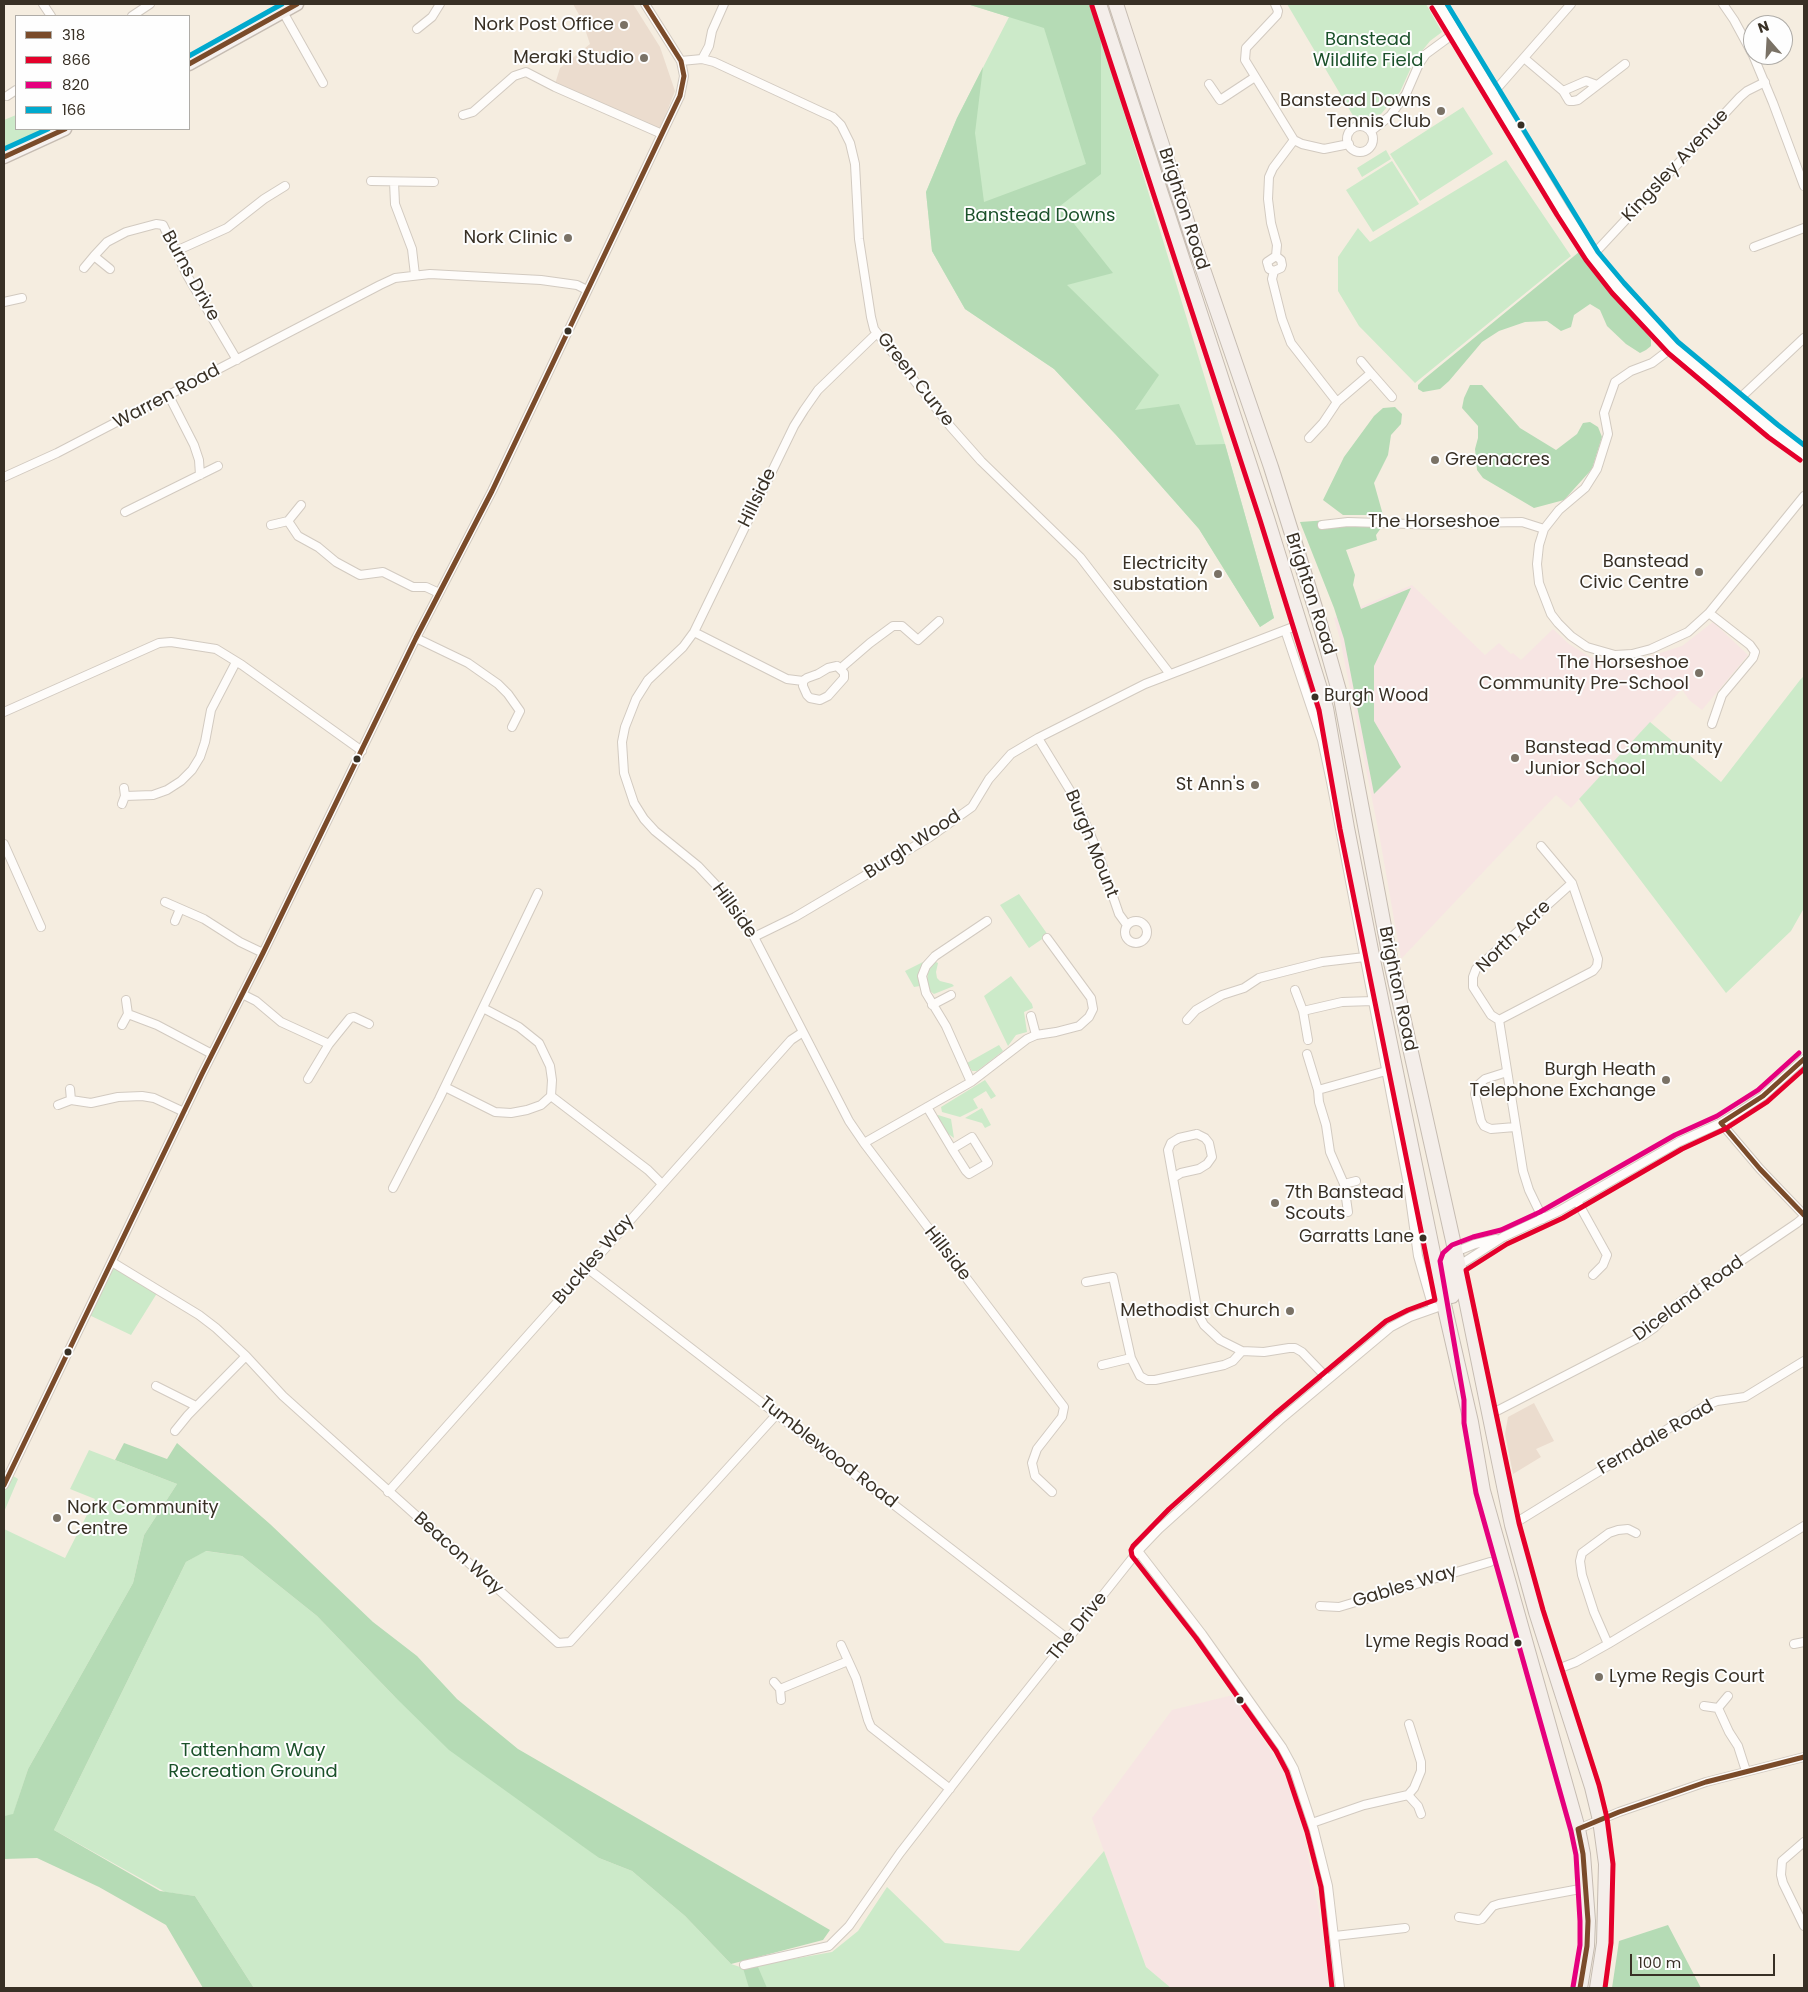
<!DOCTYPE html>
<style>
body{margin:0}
#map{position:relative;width:1808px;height:1992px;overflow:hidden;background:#f5ede0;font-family:Poppins,sans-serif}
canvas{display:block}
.frame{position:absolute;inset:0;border:5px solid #383025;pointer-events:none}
.legend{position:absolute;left:15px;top:15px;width:175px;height:115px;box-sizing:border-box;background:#fefefe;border:1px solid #afaca7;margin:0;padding:6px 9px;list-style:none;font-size:15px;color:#383025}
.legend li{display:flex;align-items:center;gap:10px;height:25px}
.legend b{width:25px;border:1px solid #afaca7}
.north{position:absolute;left:1743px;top:15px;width:50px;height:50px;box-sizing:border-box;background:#fefefe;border:1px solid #afaca7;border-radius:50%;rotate:341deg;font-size:14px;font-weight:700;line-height:20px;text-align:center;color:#383025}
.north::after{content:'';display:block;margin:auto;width:18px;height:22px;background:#7a7266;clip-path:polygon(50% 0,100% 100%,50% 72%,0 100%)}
.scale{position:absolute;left:1630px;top:1954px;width:145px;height:22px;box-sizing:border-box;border:2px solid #383025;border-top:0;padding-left:6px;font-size:15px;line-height:18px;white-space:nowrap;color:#383025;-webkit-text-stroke:4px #fefefe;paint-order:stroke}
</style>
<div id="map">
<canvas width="1808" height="1992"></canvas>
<div class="frame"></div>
<ul class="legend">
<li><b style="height:6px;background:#7a4b2a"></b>318</li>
<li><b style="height:6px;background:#e4002b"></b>866</li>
<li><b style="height:6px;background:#e5007d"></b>820</li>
<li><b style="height:6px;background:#00a9ce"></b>166</li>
</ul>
<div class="north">N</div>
<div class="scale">100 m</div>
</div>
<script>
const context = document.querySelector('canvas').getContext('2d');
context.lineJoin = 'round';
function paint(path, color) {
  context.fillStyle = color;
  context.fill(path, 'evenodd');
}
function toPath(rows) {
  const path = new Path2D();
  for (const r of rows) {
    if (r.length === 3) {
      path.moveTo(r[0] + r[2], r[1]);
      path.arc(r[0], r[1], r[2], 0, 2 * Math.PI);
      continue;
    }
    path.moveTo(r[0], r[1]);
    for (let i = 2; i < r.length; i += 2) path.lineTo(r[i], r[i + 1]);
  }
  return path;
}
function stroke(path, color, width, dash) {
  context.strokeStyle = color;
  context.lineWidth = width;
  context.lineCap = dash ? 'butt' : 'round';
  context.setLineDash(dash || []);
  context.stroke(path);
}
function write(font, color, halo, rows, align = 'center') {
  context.font = font + ' Poppins,sans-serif';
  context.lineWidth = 4;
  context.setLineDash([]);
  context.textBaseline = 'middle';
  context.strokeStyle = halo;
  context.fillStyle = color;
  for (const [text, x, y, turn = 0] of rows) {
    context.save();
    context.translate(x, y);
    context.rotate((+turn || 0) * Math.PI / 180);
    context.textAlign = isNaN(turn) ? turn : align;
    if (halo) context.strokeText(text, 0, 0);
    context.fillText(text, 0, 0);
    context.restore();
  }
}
paint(toPath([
 [573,4,633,4,660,47,675,91,660,129,555,84,560,68,590,44,582,20],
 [1534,1403,1554,1441,1536,1449,1541,1457,1513,1474,1505,1434,1508,1417]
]), '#ebdcce');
paint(toPath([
 [1412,585,1485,655,1499,643,1511,654,1513,653,1521,660,1553,629,1569,644,1590,657,1617,663,1632,662,1682,646,1713,622,1748,655,1702,710,1689,700,1682,689,1571,808,1556,795,1401,959,1380,839,1340,639,1334,618],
 [1233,1695,1286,1774,1304,1834,1319,1911,1329,1988,1171,1988,1146,1967,1092,1818,1172,1710]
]), '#f7e5e3');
paint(toPath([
 [967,4,1091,4,1225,444,1274,618,1260,627,1199,529,1117,436,1054,369,965,309,932,251,926,192,957,118,1009,17],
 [1287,4,1426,4,1442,32,1430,41,1414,61,1400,92,1381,114,1355,119],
 [1463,107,1493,154,1420,201,1390,154],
 [16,115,16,129,49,129,4,150,4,120],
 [1386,150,1391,159,1362,177,1357,168],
 [1506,160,1571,256,1415,383,1359,326,1338,291,1338,257,1358,228,1370,242],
 [1392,161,1419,204,1373,232,1346,190],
 [1804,676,1804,908,1791,931,1726,993,1579,799,1650,722,1721,782,1800,680],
 [1019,894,1048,935,1029,948,1000,905],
 [934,961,938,963,936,972,937,978,940,981,952,984,954,986,934,994,930,991,927,979,929,968],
 [923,962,920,973,920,986,914,987,905,971],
 [1011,976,1032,1004,1033,1008,1024,1012,1027,1032,1016,1035,1008,1046,984,996],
 [999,1045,1003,1051,977,1071,972,1071,967,1063],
 [985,1080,996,1096,991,1099,986,1091,973,1099,978,1108,960,1117,942,1112,941,1107],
 [982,1108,991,1125,985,1128,982,1123,965,1118],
 [938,1115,951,1119,954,1138,947,1133,937,1117],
 [112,1262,159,1290,131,1335,87,1314],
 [89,1450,177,1484,144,1535,133,1583,28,1769,13,1815,4,1816,4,1529,65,1558,95,1499,70,1489],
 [4,1470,18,1479,4,1512],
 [205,1551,242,1556,317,1616,394,1696,599,1858,632,1871,685,1916,731,1964,743,1968,832,1952,858,1931,887,1887,945,1943,1019,1951,1104,1851,1146,1967,1171,1988,254,1988,195,1896,165,1892,54,1830,186,1562]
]), '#cceac9');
paint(toPath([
 [967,4,1091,4,1101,37,1101,174,1060,206,1113,273,1067,285,1159,375,1135,410,1179,404,1196,445,1225,444,1274,618,1260,627,1199,529,1117,436,1054,369,965,309,932,251,926,192,957,118,983,67,975,133,984,202,1086,164,1044,28],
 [1579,252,1651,339,1651,346,1646,350,1640,353,1626,344,1607,326,1600,310,1590,304,1574,315,1571,327,1561,331,1547,321,1525,322,1499,331,1482,342,1449,381,1440,389,1423,392,1418,389,1418,385,1424,379],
 [1470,385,1482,385,1520,428,1556,450,1577,434,1583,423,1590,422,1598,427,1602,437,1592,469,1564,500,1534,508,1483,478,1477,470,1475,449,1478,438,1478,426,1462,408,1464,398],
 [1395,407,1402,414,1401,424,1391,435,1388,455,1374,483,1383,515,1343,515,1323,500,1344,457,1374,416,1383,408],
 [1342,519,1382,520,1381,528,1376,535,1377,540,1346,550,1355,575,1353,585,1361,609,1411,588,1374,666,1374,721,1401,767,1374,794,1344,639,1334,608,1300,522],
 [124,1443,167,1459,177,1443,270,1524,373,1622,417,1656,457,1699,518,1749,830,1930,823,1940,731,1964,685,1916,632,1871,599,1858,449,1750,394,1696,317,1616,242,1556,206,1551,186,1562,54,1830,160,1891,195,1896,254,1988,203,1988,166,1925,99,1887,37,1858,4,1859,4,1816,13,1814,28,1769,133,1583,144,1535,177,1484,115,1460],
 [1668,1925,1701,1988,1612,1988,1619,1941],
 [758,1967,767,1988,749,1988,743,1968]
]), '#b5dbb5');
const minor = toPath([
 [43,4,51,16],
 [1275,4,1278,11,1277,15,1246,48,1245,60,1294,140,1302,144,1324,149,1349,144],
 [1723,4,1734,20,1753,55],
 [283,12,323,83],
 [132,16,150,4],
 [417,29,432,17,440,4],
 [1753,55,1773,103,1804,186],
 [1524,58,1563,91,1569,101,1573,101,1578,100,1625,64],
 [702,59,709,46,712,31,724,4],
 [681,61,702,59,714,62,824,113,833,117,841,125,850,143,855,164,859,239,871,317,874,329,950,426,981,461,1080,557,1170,674],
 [1209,84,1220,100,1255,77],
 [1563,91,1586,81,1597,85],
 [1493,93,1571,4],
 [7,96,16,90],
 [463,115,473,112,514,76,526,72,555,87,662,134],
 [1360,139,13],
 [1371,131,1390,116,1406,94,1419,64,1426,54,1456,32],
 [371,181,434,182],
 [394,182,395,204,412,249,415,275],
 [1754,247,1804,228],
 [176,251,227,228,264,199,285,186],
 [1276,256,1277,245,1271,223,1268,199,1269,177,1273,168,1294,140],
 [1592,256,1740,97,1747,91,1765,82],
 [84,268,94,256],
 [110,269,94,256,107,242,126,232,156,224,163,225,188,277,237,360],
 [1274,271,1272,279,1282,319,1291,343,1337,402,1323,423,1309,438],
 [1274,271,1269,269,1267,262,1276,256],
 [1274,271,1281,268,1282,265,1281,260,1276,256],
 [4,302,22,298],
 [877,333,818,390,804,410,794,426,694,632,683,647,648,680,636,699,625,727,622,742,624,773,634,803,644,819,655,831,698,866,715,884,742,918,754,937,849,1121,864,1143,1064,1407,1062,1417,1037,1449,1032,1463,1035,1476,1052,1492],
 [1673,347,1652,363,1631,371,1615,382,1604,413,1608,434,1597,469,1585,488,1559,510,1544,529,1539,545,1537,564,1539,583,1551,614,1558,623,1571,636,1587,647,1615,655,1632,654,1651,649,1688,632,1709,613,1804,496],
 [1361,361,1371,373],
 [169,396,194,445,199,460,200,475],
 [1737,401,1804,338],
 [1337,402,1371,373,1392,397],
 [4,477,57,453,380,285,395,278,430,274,541,280,577,285,587,290],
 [125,512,218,466],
 [288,521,301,505],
 [271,525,288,521,298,536,318,547,336,562,360,575,383,572,413,587,426,587,439,593],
 [1322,525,1348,522,1441,525,1464,523,1522,522,1544,529],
 [1709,613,1750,645,1755,652,1753,658,1722,695,1712,724],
 [1285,630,1322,740,1331,782,1408,1184,1418,1256,1433,1308],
 [694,632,787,679,803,681],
 [416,638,468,663,498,684,508,694,520,711,512,727],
 [837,666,844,673,844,678,828,696,820,700,810,698,807,695,803,686,803,681,807,678,818,674,828,668,837,666],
 [841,668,870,643,893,626,902,626,918,640,939,621],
 [4,712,150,647,159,643,171,642,216,649,242,665,362,751],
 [1038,738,1074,797,1097,850,1119,914,1127,925],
 [125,796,153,795,167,790,181,781,192,770,200,757,205,742,211,710,236,662],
 [122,804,125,796,124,788],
 [4,844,41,927],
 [165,902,204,919,240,942,263,953],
 [175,921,180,909],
 [1136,932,11],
 [754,937,795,917,930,837,972,807,989,779,1011,754,1038,738,1145,684,1301,624],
 [1295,990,1303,1011,1308,1040],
 [242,994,256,1001,281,1022,329,1044,308,1079],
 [126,1000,128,1014],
 [932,1005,951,995],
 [1303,1011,1342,1002,1373,1001],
 [1031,1016,1036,1035],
 [1187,1020,1196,1010,1222,995,1244,988,1259,978,1322,962,1365,957],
 [1499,1020,1593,971,1597,966,1598,959,1572,883,1541,846],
 [122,1025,128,1014,157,1025,212,1054],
 [329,1044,350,1018,354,1017,369,1024],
 [1307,1054,1318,1090,1319,1102,1326,1125,1330,1152,1344,1184,1348,1212],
 [1507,1072,1485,1079,1477,1086,1475,1094,1481,1121,1484,1126,1491,1129,1515,1127],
 [971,1082,946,1026,926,993,922,976,926,966,935,956,987,921],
 [445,1087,495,1112,511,1113,527,1110,541,1105,551,1096,552,1080,550,1066,539,1043,519,1027,483,1008],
 [70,1089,71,1100],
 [1318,1090,1386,1071],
 [551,1096,648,1170,662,1184],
 [58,1105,71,1100,91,1103,118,1097,142,1096,154,1098,184,1112],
 [927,1107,952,1149,966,1171,969,1174,988,1163,972,1137,952,1149],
 [1721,1123,1760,1169,1804,1215],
 [1197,1134,1205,1138,1209,1143,1212,1157,1207,1164,1199,1169,1181,1173,1173,1178,1168,1150,1171,1143,1179,1138,1197,1134],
 [864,1143,971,1082,1027,1039,1036,1035,1056,1032,1079,1026,1089,1017,1093,1009,1091,998,1047,938],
 [1173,1178,1198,1314,1204,1325,1220,1340,1242,1351],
 [1344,1184,1356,1181],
 [393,1188,439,1099,538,893],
 [1577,1201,1607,1255,1603,1265,1593,1275],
 [1543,1219,1529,1190,1523,1171,1499,1020,1491,1015,1473,987,1473,977,1476,969,1572,883],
 [1455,1252,1475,1244,1496,1239],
 [112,1262,199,1315,216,1328,246,1356,283,1396,558,1643,570,1642,777,1414],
 [1458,1266,1503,1237,1559,1211,1679,1142,1721,1123,1742,1110,1763,1096,1804,1059],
 [587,1268,1068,1639],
 [1086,1282,1113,1277,1131,1358,1140,1376,1147,1380,1155,1380,1224,1365,1233,1361,1242,1351,1264,1352,1289,1348,1295,1348,1302,1352,1328,1379],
 [1102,1365,1131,1358],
 [156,1386,196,1406],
 [1489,1415,1644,1335,1654,1328,1679,1303,1797,1223,1804,1217],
 [175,1431,188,1415,246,1356],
 [4,1485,202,1074,263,953,416,638,492,491,680,96,684,76,681,61,645,4],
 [388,1492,791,1040,803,1032],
 [1512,1525,1705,1406,1717,1401,1745,1397,1804,1361],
 [1138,1551,1202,1634,1282,1747,1294,1769,1314,1830,1328,1886,1340,1988],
 [1320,1606,1339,1607,1490,1562],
 [1608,1644,1594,1612,1582,1575,1580,1561,1582,1553,1609,1533,1618,1530,1628,1529,1636,1533],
 [1794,1644,1804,1642],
 [841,1645,856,1678,868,1720,871,1727,950,1789],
 [1555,1670,1576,1662,1608,1644,1804,1526],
 [774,1682,780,1689,781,1700],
 [780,1689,848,1661],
 [1704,1706,1718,1708,1728,1696],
 [1718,1708,1729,1732,1738,1746,1746,1771],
 [1408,1795,1418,1806,1421,1814],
 [1312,1823,1364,1805,1408,1795,1414,1788,1421,1771,1421,1762,1409,1724],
 [1578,1829,1619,1812,1706,1782,1804,1757],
 [1804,1842,1782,1861,1781,1875,1783,1883,1804,1926],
 [1459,1917,1478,1920,1482,1919,1493,1906,1499,1904,1580,1889],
 [1335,1936,1405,1928],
 [744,1965,829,1946,849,1926,900,1853,989,1738,1138,1551,1159,1529,1280,1420,1391,1327,1410,1317,1444,1305]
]);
const secondary = toPath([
 [1438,4,1563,211,1592,256,1618,288,1673,347,1773,431,1804,454]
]);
const primary = toPath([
 [189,64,297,4],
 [4,157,65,129]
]);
const trunk = toPath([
 [1099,4,1267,518,1326,708,1347,828,1371,950,1440,1287,1471,1422,1483,1491,1578,1829,1583,1854,1588,1921,1587,1946,1580,1988],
 [1116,4,1194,243,1271,467,1318,617,1341,698,1390,958,1464,1290,1512,1525,1536,1612,1592,1787,1600,1820,1606,1864,1604,1943,1597,1988],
 [1452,1296,1446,1267,1449,1257,1455,1252]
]);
stroke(minor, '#d2cac0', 10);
stroke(secondary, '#d2cac0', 14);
stroke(primary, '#c6bcb2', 15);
stroke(trunk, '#c6bcb2', 16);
stroke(minor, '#fefcfa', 8);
stroke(secondary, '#fefcfa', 11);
stroke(primary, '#f6f1ee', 12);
stroke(trunk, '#f4eeea', 14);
stroke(toPath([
 [189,64,297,4],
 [4,157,65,129],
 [1721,1123,1760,1169,1804,1215],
 [1721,1123,1763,1096,1804,1059],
 [4,1485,202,1074,263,953,416,638,492,491,680,96,684,76,681,61,645,4],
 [1580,1988,1587,1946,1588,1921,1583,1854,1578,1829,1619,1812,1706,1782,1804,1757]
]), '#7a4b2a', 5);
stroke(toPath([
 [1092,6,1260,520,1319,710,1340,829,1435,1300,1408,1310,1386,1321,1275,1414,1169,1509,1133,1546,1131,1550,1132,1556,1196,1638,1276,1751,1287,1772,1307,1832,1321,1887,1332,1988],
 [1432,8,1557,215,1586,260,1612,293,1668,353,1768,437,1800,460],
 [1605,1988,1611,1943,1613,1864,1607,1818,1599,1785,1543,1610,1519,1523,1466,1270,1507,1244,1563,1218,1682,1149,1725,1129,1767,1102,1804,1069]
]), '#e4002b', 5);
stroke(toPath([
 [1573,1987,1580,1945,1580,1921,1576,1855,1571,1831,1476,1493,1464,1423,1464,1400,1440,1261,1443,1253,1452,1245,1473,1237,1501,1230,1540,1212,1675,1135,1717,1116,1758,1090,1799,1053]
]), '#e5007d', 5);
stroke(toPath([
 [1447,4,1598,252,1624,283,1678,342,1778,425,1804,445],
 [189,56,282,4],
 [4,149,48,129]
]), '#00a9ce', 5);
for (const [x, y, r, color] of [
 [624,25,5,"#7a7266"],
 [644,58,5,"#7a7266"],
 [1441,111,5,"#7a7266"],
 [1521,125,4.5,"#383025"],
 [568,238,5,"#7a7266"],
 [568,331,4.5,"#383025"],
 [1435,460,5,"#7a7266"],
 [1699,572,5,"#7a7266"],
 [1218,574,5,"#7a7266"],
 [1699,673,5,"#7a7266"],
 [1315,697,4.5,"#383025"],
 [1515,758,5,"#7a7266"],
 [357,759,4.5,"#383025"],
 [1255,785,5,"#7a7266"],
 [1666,1080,5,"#7a7266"],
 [1275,1203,5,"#7a7266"],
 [1423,1238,4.5,"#383025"],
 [1290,1311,5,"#7a7266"],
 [68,1352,4.5,"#383025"],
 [57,1518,5,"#7a7266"],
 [1518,1643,4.5,"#383025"],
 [1599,1677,5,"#7a7266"],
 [1240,1700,4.5,"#383025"]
]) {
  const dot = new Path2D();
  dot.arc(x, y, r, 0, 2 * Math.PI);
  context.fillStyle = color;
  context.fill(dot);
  stroke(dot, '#fefefe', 2);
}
write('17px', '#383025', '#fefefe', [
 ["Burgh Wood",1324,697,"left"],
 ["Garratts Lane",1414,1238],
 ["Lyme Regis Road",1509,1643]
], 'right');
write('18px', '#383025', '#fefefe', [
 ["Nork Post Office",614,25],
 ["Meraki Studio",634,58],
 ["Banstead Downs",1431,101],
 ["Tennis Club",1431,122],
 ["Nork Clinic",558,238],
 ["Greenacres",1445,460,"left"],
 ["Banstead",1689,562],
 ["Civic Centre",1689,583],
 ["Electricity",1208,564],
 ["substation",1208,585],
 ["The Horseshoe",1689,663],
 ["Community Pre-School",1689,684],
 ["Banstead Community",1525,748,"left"],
 ["Junior School",1525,769,"left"],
 ["St Ann's",1245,785],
 ["Burgh Heath",1656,1070],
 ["Telephone Exchange",1656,1091],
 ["7th Banstead",1285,1193,"left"],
 ["Scouts",1285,1214,"left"],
 ["Methodist Church",1280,1311],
 ["Nork Community",67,1508,"left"],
 ["Centre",67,1529,"left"],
 ["Lyme Regis Court",1609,1677,"left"]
], 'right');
write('18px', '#1b512a', '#fefefe', [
 ["Banstead",1368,40],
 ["Wildlife Field",1368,61],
 ["Banstead Downs",1040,216],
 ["Tattenham Way",253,1751],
 ["Recreation Ground",253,1772]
]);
write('18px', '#383025', '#fefefe', [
 ["Kingsley Avenue",1676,166,-47],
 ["Brighton Road",1183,209,72],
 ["Burns Drive",190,276,61],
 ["Green Curve",915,380,52],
 ["Warren Road",167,397,-28],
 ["Hillside",758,498,-64],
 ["The Horseshoe",1434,522],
 ["Brighton Road",1310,594,72],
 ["Burgh Mount",1091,844,68],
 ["Burgh Wood",913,845,-33],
 ["Hillside",734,911,54],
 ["North Acre",1514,937,-44],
 ["Brighton Road",1397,989,78],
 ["Hillside",947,1254,52],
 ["Buckles Way",594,1260,-49],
 ["Diceland Road",1689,1299,-36],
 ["Ferndale Road",1656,1438,-30],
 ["Tumblewood Road",828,1453,38],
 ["Beacon Way",458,1554,42],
 ["Gables Way",1405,1587,-17],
 ["The Drive",1078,1627,-51]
]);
</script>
